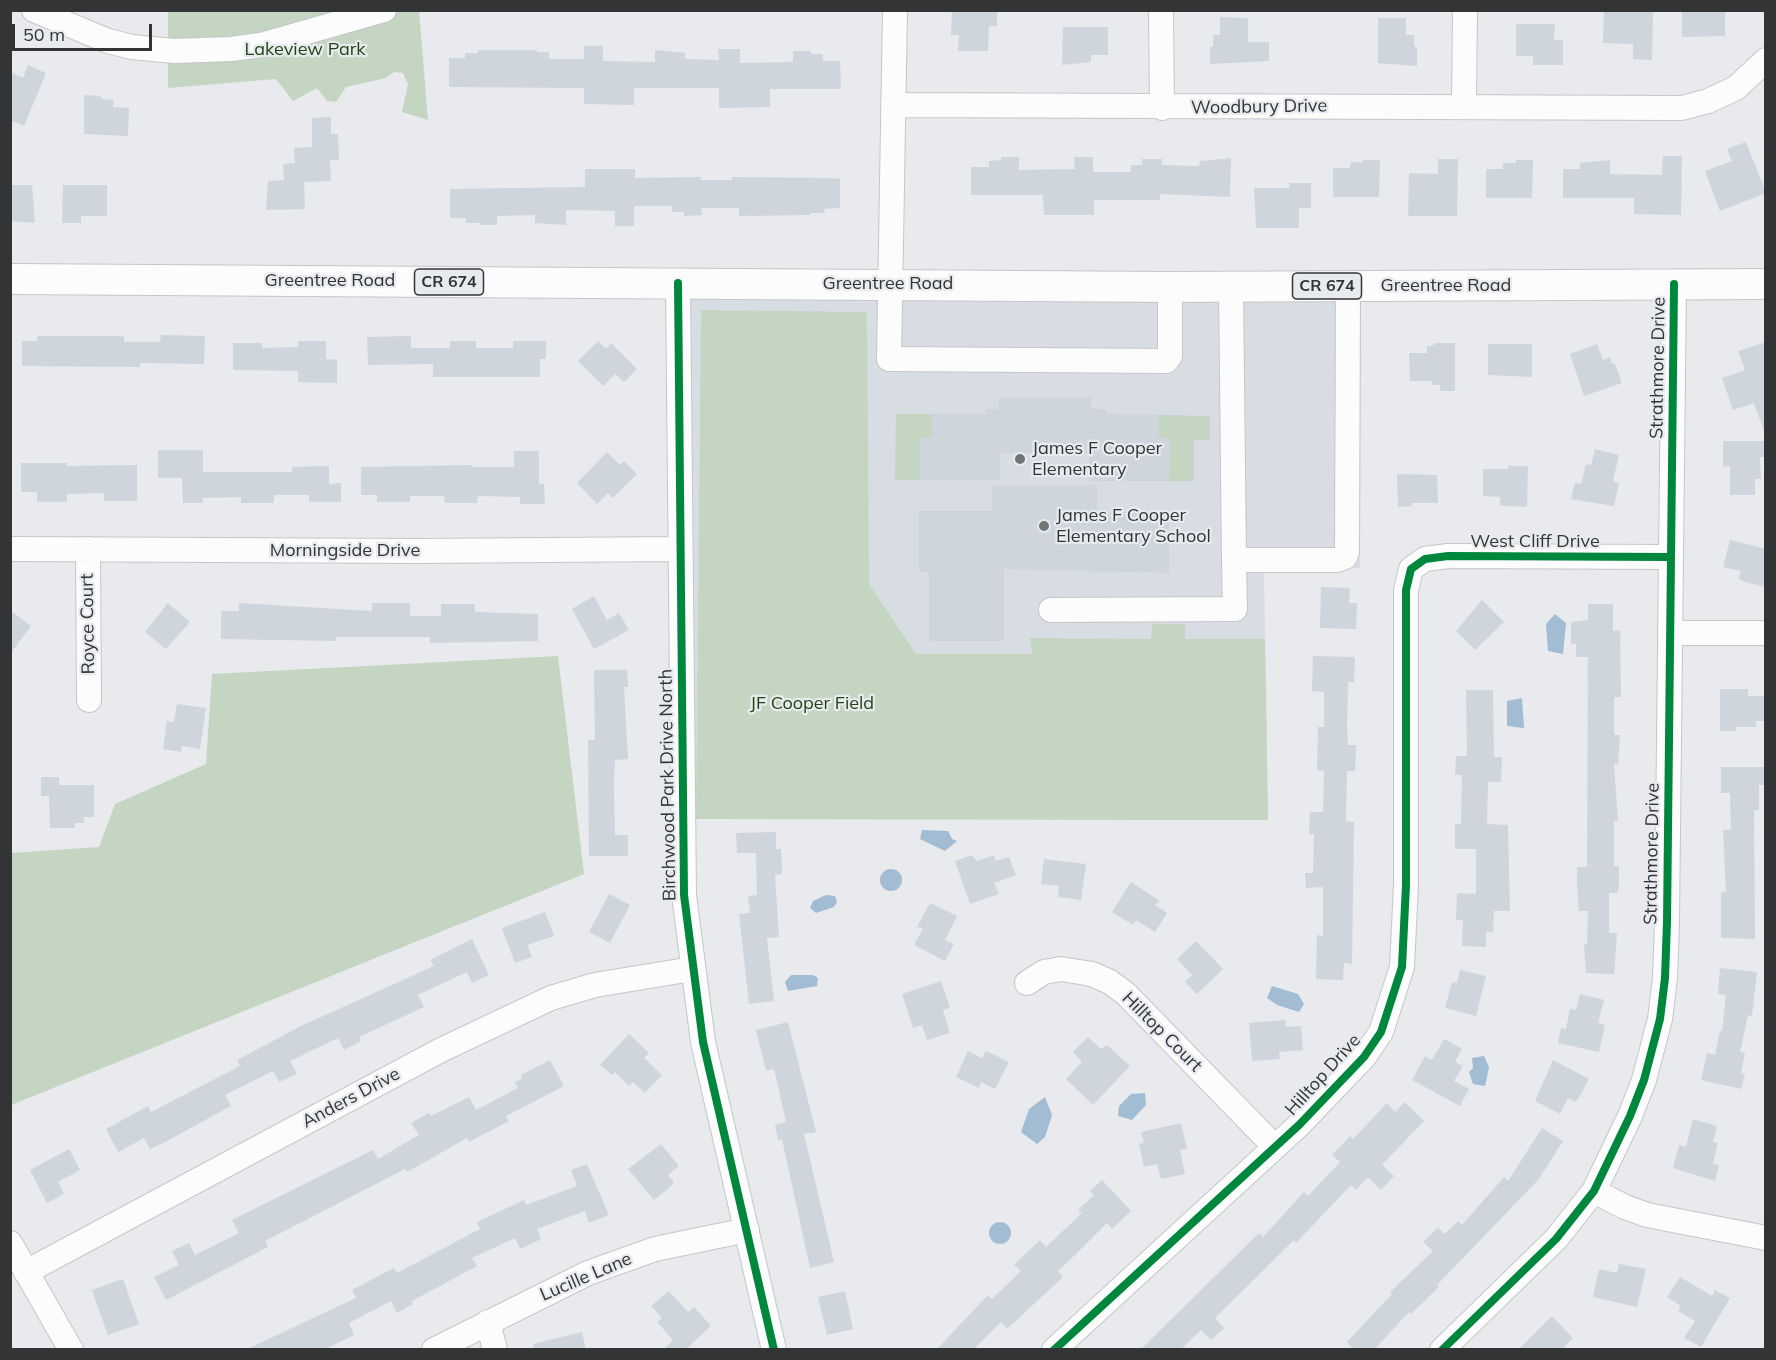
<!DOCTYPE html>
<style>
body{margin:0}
#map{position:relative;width:1776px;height:1360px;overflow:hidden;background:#e8eaed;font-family:Mulish,sans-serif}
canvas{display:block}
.frame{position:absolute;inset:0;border:12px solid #333435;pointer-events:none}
.scale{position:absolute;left:12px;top:24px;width:140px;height:27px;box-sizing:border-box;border:3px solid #333435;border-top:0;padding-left:8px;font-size:18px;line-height:21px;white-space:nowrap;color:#333435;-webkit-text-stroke:4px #e7eaee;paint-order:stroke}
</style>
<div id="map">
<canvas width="1776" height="1360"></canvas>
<div class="frame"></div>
<div class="scale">50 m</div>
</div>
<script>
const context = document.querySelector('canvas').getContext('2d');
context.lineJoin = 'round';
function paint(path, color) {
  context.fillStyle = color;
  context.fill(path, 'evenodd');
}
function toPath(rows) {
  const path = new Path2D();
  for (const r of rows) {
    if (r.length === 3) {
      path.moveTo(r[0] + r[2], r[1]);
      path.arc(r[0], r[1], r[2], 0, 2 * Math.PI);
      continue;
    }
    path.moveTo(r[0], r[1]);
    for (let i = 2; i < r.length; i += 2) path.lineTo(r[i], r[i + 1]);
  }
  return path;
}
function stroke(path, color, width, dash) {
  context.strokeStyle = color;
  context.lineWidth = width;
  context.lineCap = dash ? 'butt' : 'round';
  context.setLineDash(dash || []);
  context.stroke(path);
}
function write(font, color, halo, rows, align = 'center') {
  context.font = font + ' Mulish,sans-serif';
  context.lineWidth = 4.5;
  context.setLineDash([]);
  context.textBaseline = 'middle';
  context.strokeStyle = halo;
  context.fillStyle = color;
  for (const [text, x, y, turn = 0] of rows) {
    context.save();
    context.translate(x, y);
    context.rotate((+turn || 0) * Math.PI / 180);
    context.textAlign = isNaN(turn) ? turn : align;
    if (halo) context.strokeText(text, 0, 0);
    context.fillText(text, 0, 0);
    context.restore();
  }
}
paint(toPath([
 [678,283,1361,286,1360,568,1264,570,1268,820,683,819]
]), '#d8dde4');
paint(toPath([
 [168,11,419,11,428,120,402,112,408,84,403,73,394,72,386,78,346,87,336,102,327,101,317,88,293,101,276,79,168,88],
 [701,310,867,312,869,584,916,654,1032,654,1030,638,1151,639,1152,624,1185,624,1185,639,1265,639,1268,820,696,819],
 [896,414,932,414,932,438,920,438,920,480,895,480],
 [1159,415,1210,416,1210,440,1194,440,1194,481,1169,481,1170,438,1159,438],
 [558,656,584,874,11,1105,11,853,99,847,115,804,206,764,212,674]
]), '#c4d5c2');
paint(toPath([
 [1555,614,1566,623,1563,654,1548,651,1546,624],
 [1522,698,1524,728,1507,726,1507,701],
 [922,830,948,831,952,839,957,841,945,851,920,839],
 [891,880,11],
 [826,895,835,896,837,902,834,907,816,913,810,908,813,901],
 [791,975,813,975,818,978,817,986,788,991,785,982],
 [1272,986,1298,994,1304,1004,1299,1012,1277,1005,1267,998],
 [1484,1056,1489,1067,1485,1086,1473,1084,1469,1072,1473,1068,1472,1058],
 [1145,1093,1146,1105,1132,1120,1118,1116,1119,1106,1131,1094],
 [1045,1097,1052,1115,1045,1137,1037,1144,1021,1132,1029,1109],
 [1000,1233,11]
]), '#a1bcd3');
paint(toPath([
 [952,10,997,10,997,26,989,26,988,51,958,51,959,35,951,35],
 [1604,10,1653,10,1652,60,1633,59,1633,44,1603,43],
 [1682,10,1725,10,1725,36,1682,37],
 [1220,17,1248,18,1248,42,1269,42,1269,61,1210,64,1210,47,1213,47,1213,35,1220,35],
 [1378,18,1406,18,1406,35,1414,35,1414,47,1417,47,1417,66,1378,63],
 [1516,24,1555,24,1554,40,1563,40,1563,65,1533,65,1533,56,1516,56],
 [1063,27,1108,27,1108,55,1091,55,1091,62,1062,65],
 [584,46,603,46,603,61,655,62,655,50,685,53,685,59,719,60,718,49,740,49,740,63,793,62,793,51,811,51,811,54,823,54,823,61,840,61,841,89,770,89,770,107,719,108,719,88,634,88,634,105,584,104,584,88,449,87,449,58,465,58,465,53,478,53,478,50,537,50,537,52,549,52,549,59,584,59],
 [28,65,46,73,24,126,10,120,10,72,23,78],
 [84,95,101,96,101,99,114,100,113,107,129,108,128,136,84,134],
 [331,117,331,134,338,134,339,160,330,160,331,181,304,182,305,209,266,210,268,181,284,180,283,164,295,163,294,148,312,147,312,118],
 [1746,142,1766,193,1720,211,1705,171,1732,161,1727,149],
 [1663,156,1682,156,1681,215,1634,214,1634,198,1563,198,1563,169,1580,169,1580,163,1610,160,1610,174,1662,175],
 [1001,157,1019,157,1019,170,1075,169,1074,157,1093,157,1093,172,1131,172,1131,165,1142,165,1142,159,1162,159,1162,165,1199,166,1200,161,1231,158,1230,197,1160,194,1160,200,1094,200,1094,215,1044,215,1043,195,971,195,971,167,989,167,989,161,1001,160],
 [1438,159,1458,159,1457,216,1408,216,1409,173,1438,174],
 [1363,160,1380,160,1379,197,1333,197,1333,168,1350,168,1351,162,1363,162],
 [1516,160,1533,160,1532,198,1486,198,1486,169,1503,169,1503,163,1516,163],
 [585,169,635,169,635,178,701,177,701,180,732,180,732,177,831,178,840,179,840,208,824,209,825,213,810,213,810,215,739,216,739,208,701,208,702,215,684,216,684,212,672,212,672,206,634,206,634,226,615,226,615,211,566,210,566,225,535,223,535,215,497,216,497,225,479,225,480,223,466,223,466,218,450,218,450,189,585,187],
 [1289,183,1311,183,1311,208,1299,208,1299,228,1256,228,1254,188,1290,188],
 [10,185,32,185,35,223,10,221],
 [63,185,107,185,107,216,81,216,81,223,62,223],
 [161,335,205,336,204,364,140,363,140,367,22,366,22,341,37,341,37,336,124,336,124,342,160,342],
 [411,336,411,348,450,348,450,341,476,341,476,348,513,348,513,341,546,341,546,359,540,359,540,377,433,377,433,364,368,365,367,337],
 [298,341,326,341,326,359,337,360,337,383,298,382,298,371,233,370,233,343,262,343,262,348,298,347],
 [598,341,606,349,611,343,637,369,624,382,615,374,603,386,578,361],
 [1766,342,1766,431,1764,431,1754,403,1733,410,1722,378,1745,370,1738,351],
 [1435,343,1455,343,1455,391,1440,391,1440,385,1432,385,1432,381,1410,381,1409,353,1427,353,1427,346,1434,345],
 [1488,344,1532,344,1532,377,1488,375],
 [1597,344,1603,360,1610,357,1612,364,1615,364,1622,383,1584,396,1570,354],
 [999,397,1091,397,1091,409,1106,409,1106,414,1159,415,1159,438,1170,438,1169,481,1089,481,1089,453,1000,453,1000,480,920,480,920,438,932,438,932,414,985,414,985,409,999,409],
 [1723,441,1766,441,1766,457,1760,457,1761,479,1755,479,1755,495,1730,495,1730,466,1723,467],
 [1595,449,1619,455,1613,481,1619,483,1614,506,1571,499,1575,483,1581,484,1586,464,1591,465],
 [158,450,203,450,203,472,292,472,292,467,329,466,329,484,341,483,341,502,309,502,309,495,274,495,274,503,241,503,241,497,203,498,203,503,183,503,182,478,158,478],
 [514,451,539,451,539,484,544,484,545,504,520,504,520,497,478,496,477,503,445,503,444,496,410,496,410,502,377,502,377,495,361,495,361,467,472,465,472,467,514,467],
 [607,452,620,465,624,461,637,474,613,498,608,493,597,504,577,483],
 [21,463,67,463,67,466,137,465,137,501,104,501,104,493,67,494,67,502,37,502,37,492,21,492],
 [1508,466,1528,466,1527,507,1508,506,1500,505,1500,497,1483,496,1483,469,1508,469],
 [1397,474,1437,475,1438,503,1412,503,1412,506,1398,507],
 [992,485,1097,485,1097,512,1169,512,1169,573,1004,569,1004,641,929,641,929,572,919,572,919,511,992,511],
 [1730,540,1766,549,1766,587,1745,582,1739,579,1741,571,1723,567],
 [1321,587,1350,588,1349,603,1357,603,1356,629,1320,628],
 [594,596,607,620,619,613,629,630,594,649,572,609],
 [1482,600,1504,622,1475,650,1456,631],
 [168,603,190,622,166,649,145,632],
 [239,603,372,611,372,603,410,603,410,616,441,616,441,604,475,604,475,612,538,614,538,641,430,643,430,637,336,637,336,641,221,639,221,611,239,611],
 [1588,604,1613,604,1613,631,1620,630,1621,697,1614,697,1614,735,1620,735,1618,764,1614,764,1618,821,1614,821,1614,866,1619,866,1619,886,1617,893,1609,893,1609,933,1617,933,1614,974,1586,973,1584,944,1587,944,1588,911,1579,911,1577,886,1577,867,1587,867,1588,657,1576,657,1576,644,1571,644,1571,622,1588,620],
 [10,610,31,626,10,654],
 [1313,656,1355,657,1354,682,1348,682,1347,727,1348,745,1356,745,1355,771,1347,771,1346,821,1354,822,1352,964,1344,963,1343,980,1316,979,1317,935,1323,936,1323,887,1306,888,1305,873,1313,873,1314,834,1309,834,1310,812,1323,812,1324,771,1317,770,1318,727,1324,727,1324,692,1312,691],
 [594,670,627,670,628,687,624,687,628,759,615,760,614,785,615,835,628,835,628,856,589,856,588,740,595,740],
 [1720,689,1748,689,1748,696,1766,696,1766,721,1756,721,1756,727,1736,727,1736,731,1720,731],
 [1466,690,1493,690,1494,757,1502,757,1501,782,1488,782,1487,824,1508,825,1510,911,1494,911,1493,932,1486,932,1486,947,1462,946,1463,920,1456,920,1457,893,1476,894,1476,849,1455,849,1455,824,1461,824,1462,775,1455,775,1456,756,1467,756],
 [177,704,206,708,200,749,182,746,181,752,163,749,167,721,174,722],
 [1721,767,1766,767,1766,785,1759,785,1759,810,1754,810,1755,939,1721,938,1721,891,1726,892,1723,830,1731,830,1730,793,1721,793],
 [41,777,59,777,59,785,94,785,94,817,84,817,84,823,75,823,75,828,50,828,49,796,41,796],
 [776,832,776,849,781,849,782,874,775,875,779,937,767,938,774,1001,749,1004,739,914,750,913,748,896,757,895,756,853,737,853,736,833],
 [972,855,977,861,994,855,996,861,1009,857,1016,875,994,883,999,894,970,904,955,861],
 [1044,859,1086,864,1081,900,1058,897,1059,886,1041,884],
 [1131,882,1160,901,1155,905,1167,913,1155,932,1136,920,1133,925,1112,912],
 [609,894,630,905,610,943,589,932],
 [930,903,957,916,945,940,954,944,945,961,914,945,923,928,917,927],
 [545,912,554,936,527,945,532,957,515,963,502,928],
 [472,939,489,975,472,983,467,972,418,995,424,1007,359,1037,361,1041,344,1050,338,1038,290,1061,297,1074,279,1082,273,1071,225,1095,231,1106,167,1141,150,1149,144,1138,118,1152,106,1129,148,1106,151,1112,240,1066,237,1060,301,1026,434,966,430,960],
 [1196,941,1223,969,1197,994,1185,982,1192,975,1177,959],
 [1720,968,1757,972,1752,1016,1748,1015,1740,1052,1745,1053,1741,1073,1745,1074,1741,1089,1701,1080,1707,1053,1715,1055,1720,1031,1722,1031,1726,995,1718,994],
 [1460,970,1486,976,1476,1016,1445,1008,1452,982,1457,983],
 [941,981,950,1008,943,1010,950,1033,927,1040,922,1025,913,1028,902,994],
 [1580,994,1604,1000,1598,1023,1605,1025,1599,1052,1558,1043,1561,1028,1566,1029,1570,1009,1576,1010],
 [1285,1020,1286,1027,1301,1026,1303,1050,1279,1052,1280,1059,1252,1061,1249,1023],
 [788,1022,816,1132,804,1134,834,1262,810,1268,782,1139,778,1140,775,1125,786,1122,774,1069,766,1071,756,1030],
 [629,1034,649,1053,644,1058,662,1075,645,1093,633,1082,629,1086,615,1072,612,1075,600,1065],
 [1088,1037,1101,1049,1107,1045,1130,1066,1093,1105,1066,1079,1082,1062,1073,1052],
 [1444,1039,1462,1049,1455,1062,1463,1066,1454,1081,1469,1089,1460,1106,1412,1080,1425,1056,1432,1060],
 [968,1051,982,1058,986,1051,1009,1062,995,1089,981,1082,979,1088,956,1077],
 [550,1060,564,1086,506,1116,509,1121,469,1142,467,1138,407,1172,405,1169,265,1241,268,1247,166,1300,154,1277,179,1265,172,1251,189,1243,195,1255,239,1233,232,1220,373,1150,378,1159,419,1135,411,1123,429,1113,431,1116,469,1097,476,1110,518,1088,515,1082,522,1079,521,1075],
 [1553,1060,1589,1079,1580,1096,1575,1102,1568,1098,1560,1114,1535,1101],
 [1405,1102,1424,1121,1382,1165,1394,1176,1381,1190,1368,1177,1356,1190,1351,1185,1296,1243,1294,1240,1215,1318,1224,1328,1211,1340,1201,1330,1180,1350,1140,1350,1259,1233,1263,1237,1304,1192,1308,1196,1340,1162,1332,1155,1350,1136,1353,1139,1387,1103,1395,1112],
 [1693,1119,1717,1126,1713,1142,1718,1143,1713,1164,1719,1165,1715,1181,1673,1168,1679,1145,1686,1147],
 [1181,1123,1187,1149,1180,1150,1185,1174,1161,1179,1157,1164,1144,1167,1139,1144,1144,1143,1141,1132],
 [1542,1128,1563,1141,1539,1179,1437,1285,1439,1287,1411,1314,1409,1312,1374,1350,1354,1350,1347,1342,1392,1294,1390,1292,1433,1251,1423,1242,1438,1228,1445,1234,1458,1221,1462,1225,1504,1177,1508,1181],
 [661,1144,679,1166,668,1175,674,1182,669,1188,654,1200,628,1169],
 [69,1149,80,1170,58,1182,64,1194,47,1203,30,1170],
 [587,1164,609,1215,589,1223,585,1211,537,1229,541,1239,520,1249,515,1238,472,1258,477,1266,412,1301,413,1304,397,1313,391,1301,349,1323,354,1335,323,1350,245,1350,356,1298,352,1290,394,1268,397,1273,480,1229,477,1222,524,1200,526,1205,577,1186,571,1170],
 [1102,1180,1131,1211,1112,1229,1107,1223,1076,1254,1058,1271,1063,1277,1007,1329,1001,1322,973,1350,936,1350,988,1295,992,1299,1021,1271,1014,1265,1040,1240,1046,1247,1082,1213,1078,1210,1094,1195,1090,1191],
 [1619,1264,1646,1269,1637,1307,1593,1297,1599,1269,1617,1273],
 [1680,1277,1712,1296,1715,1290,1730,1298,1701,1347,1684,1338,1695,1321,1678,1311,1681,1306,1667,1297],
 [123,1279,139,1324,108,1335,92,1290],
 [669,1291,688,1312,694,1307,711,1326,685,1350,663,1350,673,1340,657,1322,662,1318,651,1306],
 [845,1291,853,1329,827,1335,818,1297],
 [1552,1316,1573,1338,1561,1350,1518,1350],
 [582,1332,586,1350,534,1350,533,1344]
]), '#ced5dd');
const minor = toPath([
 [34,10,108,41,132,47,174,51,231,49,261,45,384,10],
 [895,10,889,359,1166,361,1170,356,1170,287],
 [1161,10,1162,108],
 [893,105,1682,108,1708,101,1736,88,1766,60],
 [1464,105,1465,10],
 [678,283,684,895,703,1042,774,1350],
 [1231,286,1234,560,1337,560,1345,557,1347,552,1348,286],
 [10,549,416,551,680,549],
 [88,549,89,700],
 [1051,610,1235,609,1234,560],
 [1670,633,1766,633],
 [1027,983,1044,972,1061,969,1092,974,1110,982,1126,994,1275,1147],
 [1594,1191,1625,1207,1647,1215,1766,1238],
 [10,1243,71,1350],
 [26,1272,441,1050,551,998,595,985,692,969],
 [488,1322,495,1350],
 [434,1350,588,1273,655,1249,747,1230],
 [1054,1350,1299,1125,1364,1057,1381,1032,1402,967,1406,885,1406,590,1411,569,1425,559,1448,556,1671,557],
 [1442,1350,1556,1239,1594,1191,1630,1116,1644,1080,1660,1019,1665,978,1667,922,1674,284]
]);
const major = toPath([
 [10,279,1170,287,1766,284]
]);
stroke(minor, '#c4c6c8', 26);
stroke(major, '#c4c6c8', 32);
stroke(minor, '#fcfcfc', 24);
stroke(major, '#fcfcfc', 30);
stroke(toPath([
 [678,283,684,895,703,1042,774,1350],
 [1054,1350,1299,1125,1364,1057,1381,1032,1402,967,1406,885,1406,590,1411,569,1425,559,1448,556,1671,557],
 [1442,1350,1556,1239,1594,1191,1630,1116,1644,1080,1660,1019,1665,978,1667,922,1674,284]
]), '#00873e', 8);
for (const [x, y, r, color] of [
 [1020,459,6,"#727475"],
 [1044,526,6,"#727475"]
]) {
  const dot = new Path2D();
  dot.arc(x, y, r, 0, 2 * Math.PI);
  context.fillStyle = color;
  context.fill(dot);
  stroke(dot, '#e7eaee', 2);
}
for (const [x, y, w] of [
 [449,282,69],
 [1327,286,69]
]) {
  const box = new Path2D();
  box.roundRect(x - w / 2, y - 13, w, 26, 4.5);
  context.fillStyle = '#e7eaee';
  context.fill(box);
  stroke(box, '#333435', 1.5);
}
write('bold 16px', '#333435', null, [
 ["CR 674",449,282],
 ["CR 674",1327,286]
]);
write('18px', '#204712', '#e7eaee', [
 ["Lakeview Park",305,50],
 ["JF Cooper Field",812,704]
]);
write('18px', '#333435', '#e7eaee', [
 ["Woodbury Drive",1259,107,-1],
 ["Greentree Road",330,281],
 ["Greentree Road",888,284],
 ["Greentree Road",1446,286],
 ["Strathmore Drive",1658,368,-89],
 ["West Cliff Drive",1535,542],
 ["Morningside Drive",345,551],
 ["Royce Court",88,624,-91],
 ["Birchwood Park Drive North",668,785,-91],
 ["Strathmore Drive",1652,854,-89],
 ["Hilltop Court",1162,1032,45],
 ["Hilltop Drive",1323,1075,-48],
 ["Anders Drive",351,1098,-28],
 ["Lucille Lane",586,1277,-23]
]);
write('18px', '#333435', '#e7eaee', [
 ["James F Cooper",1032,449],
 ["Elementary",1032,470],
 ["James F Cooper",1056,516],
 ["Elementary School",1056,537]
], 'left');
</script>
